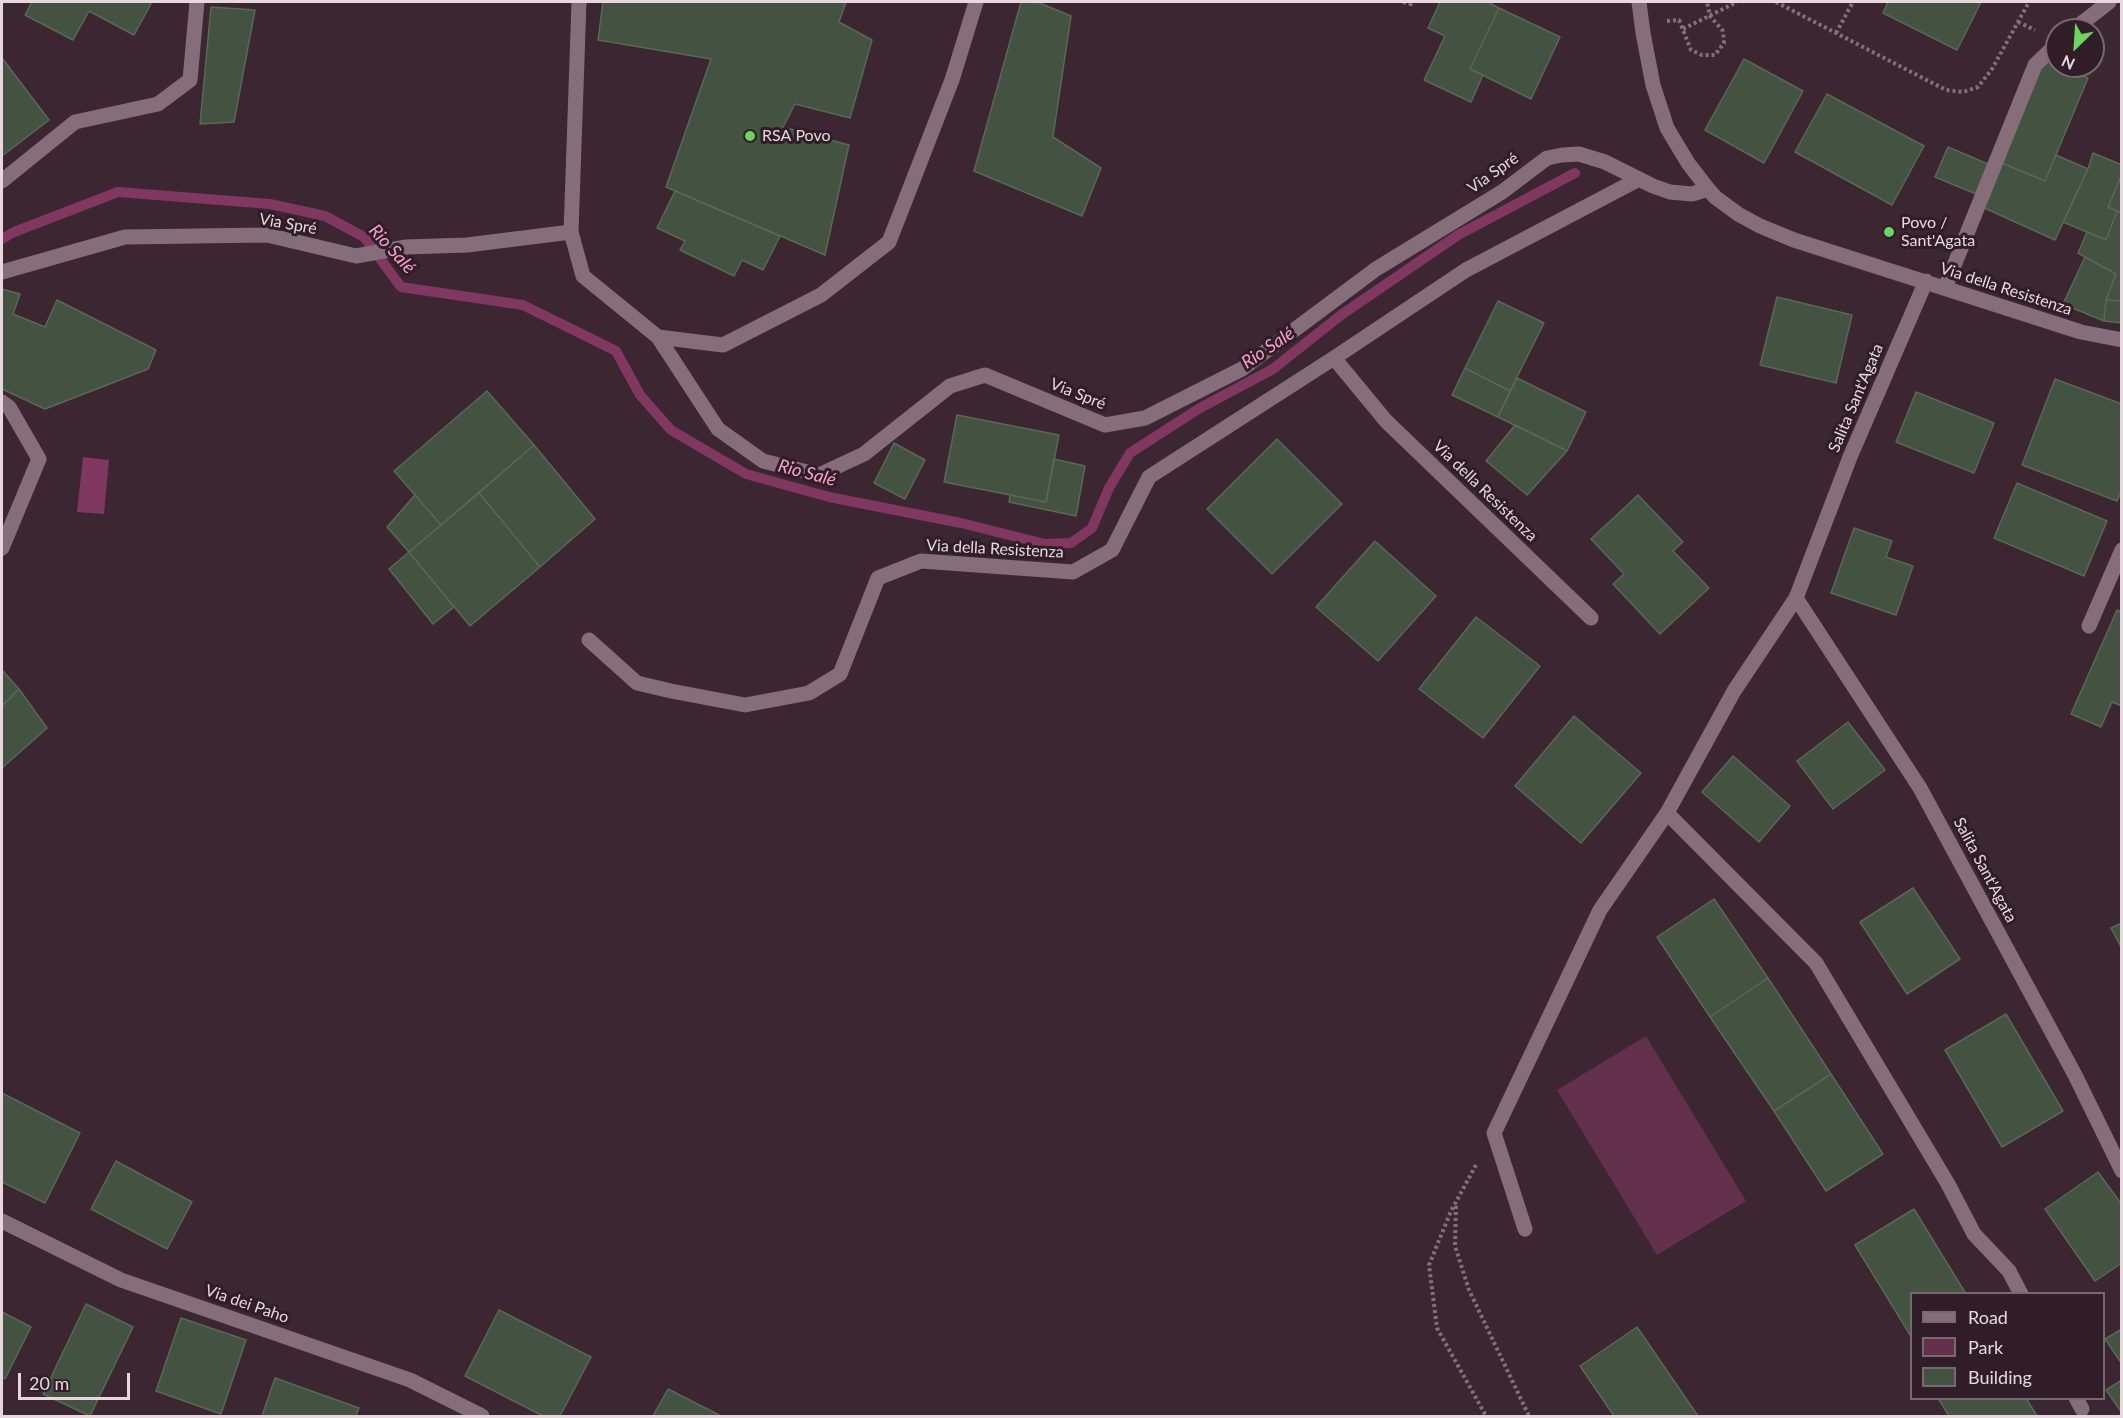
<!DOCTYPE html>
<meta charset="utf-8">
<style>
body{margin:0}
#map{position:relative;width:2123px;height:1418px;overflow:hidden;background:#3b2631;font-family:Lato,sans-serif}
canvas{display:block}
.frame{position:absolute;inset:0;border:3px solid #e6d8de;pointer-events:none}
.legend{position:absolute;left:1910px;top:1292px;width:195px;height:108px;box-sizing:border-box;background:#301d27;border:2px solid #796870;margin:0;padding:8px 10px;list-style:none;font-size:18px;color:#e6d8de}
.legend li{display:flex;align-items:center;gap:12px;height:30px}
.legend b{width:30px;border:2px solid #796870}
.north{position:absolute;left:2045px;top:18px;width:60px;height:60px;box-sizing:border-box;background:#301d27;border:2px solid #796870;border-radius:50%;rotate:205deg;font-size:16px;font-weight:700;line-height:24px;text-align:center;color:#e6d8de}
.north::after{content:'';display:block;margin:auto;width:21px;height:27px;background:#6ed361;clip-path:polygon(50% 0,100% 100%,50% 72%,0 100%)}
.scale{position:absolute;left:18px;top:1373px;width:112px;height:27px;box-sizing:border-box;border:3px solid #e6d8de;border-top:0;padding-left:8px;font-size:18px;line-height:21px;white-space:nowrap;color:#e6d8de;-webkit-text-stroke:4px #301d27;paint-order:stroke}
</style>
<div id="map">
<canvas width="2123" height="1418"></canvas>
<div class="frame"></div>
<ul class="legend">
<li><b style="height:8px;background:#856d79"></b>Road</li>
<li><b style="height:16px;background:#63314c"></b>Park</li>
<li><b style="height:16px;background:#435241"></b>Building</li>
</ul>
<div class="north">N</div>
<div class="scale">20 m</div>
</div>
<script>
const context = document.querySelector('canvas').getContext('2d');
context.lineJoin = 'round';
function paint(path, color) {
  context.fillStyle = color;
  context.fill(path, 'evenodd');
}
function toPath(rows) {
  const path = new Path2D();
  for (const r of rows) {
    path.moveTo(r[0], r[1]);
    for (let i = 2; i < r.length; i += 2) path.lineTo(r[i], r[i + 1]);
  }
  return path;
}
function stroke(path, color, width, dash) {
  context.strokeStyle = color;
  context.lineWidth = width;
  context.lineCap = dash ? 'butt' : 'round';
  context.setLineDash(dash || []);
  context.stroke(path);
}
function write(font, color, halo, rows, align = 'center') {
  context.font = font + ' Lato,sans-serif';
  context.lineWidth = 6;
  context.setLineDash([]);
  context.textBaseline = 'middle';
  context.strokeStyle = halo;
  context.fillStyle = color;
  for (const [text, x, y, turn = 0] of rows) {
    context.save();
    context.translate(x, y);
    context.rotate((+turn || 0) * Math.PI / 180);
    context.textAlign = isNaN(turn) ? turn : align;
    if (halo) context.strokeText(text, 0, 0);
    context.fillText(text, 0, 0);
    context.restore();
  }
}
paint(toPath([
 [1646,1036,1746,1201,1657,1255,1557,1090]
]), '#63314c');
paint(toPath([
 [83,457,109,460,104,514,77,512]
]), '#803760');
stroke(toPath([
 [2,239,14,232,118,192,270,204,325,216,364,237,401,287,523,305,616,351,640,395,671,430,746,474,829,497,961,523,1045,544,1071,543,1092,528,1109,488,1130,453,1200,408,1273,369,1341,315,1458,235,1575,173]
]), '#803760', 10);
const building = toPath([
 [32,2,152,2,134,35,89,11,73,40,25,15,32,2],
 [603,2,846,2,839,22,872,40,850,118,795,104,783,127,849,145,825,255,666,187,711,59,598,40,603,2],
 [1021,2,1037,2,1071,16,1053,137,1101,168,1082,216,974,171,1021,2],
 [1440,2,1493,2,1491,4,1499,8,1470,69,1483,75,1471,102,1424,80,1445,36,1428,28,1440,2],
 [1888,2,1981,2,1957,50,1883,13,1888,2],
 [211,7,255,10,234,122,200,124,211,7],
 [1499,8,1560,37,1531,99,1470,69,1499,8],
 [2,58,49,120,2,156,2,58],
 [1744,59,1803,91,1764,163,1705,130,1744,59],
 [2045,59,2088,78,2045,181,2002,163,2045,59],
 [1827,94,1924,146,1892,205,1795,152,1827,94],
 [1948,147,1988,164,1976,194,1935,177,1948,147],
 [2093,153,2122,165,2122,174,2108,207,2117,211,2106,240,2063,222,2088,169,2093,153],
 [2056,155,2088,169,2055,240,1980,206,2002,163,2045,181,2056,155],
 [2122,174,2122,213,2108,207,2122,174],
 [675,191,780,236,763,270,742,260,734,276,680,250,685,241,657,228,675,191],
 [2117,211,2122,213,2122,301,2106,300,2116,274,2078,253,2087,232,2106,240,2117,211],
 [2085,257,2116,274,2106,300,2104,321,2063,304,2085,257],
 [2,289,20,294,13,314,45,327,57,300,156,350,148,369,45,409,2,389,2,289],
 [1777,297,1852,315,1836,383,1760,365,1777,297],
 [2106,300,2122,301,2122,323,2104,321,2106,300],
 [1498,301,1544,323,1510,391,1465,368,1498,301],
 [1465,368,1510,391,1498,417,1452,395,1465,368],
 [1517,378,1586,412,1567,451,1498,417,1517,378],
 [2055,379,2122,404,2122,490,2117,501,2022,465,2055,379],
 [487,391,534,445,441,525,394,471,487,391],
 [1916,392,1994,423,1974,473,1896,442,1916,392],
 [957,415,1059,435,1046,502,944,482,957,415],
 [1515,425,1567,451,1527,495,1486,461,1515,425],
 [1277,439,1342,504,1272,574,1207,509,1277,439],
 [894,443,925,460,905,499,874,483,894,443],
 [534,445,595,519,540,567,479,493,534,445],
 [1054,459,1085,466,1076,516,1009,502,1010,495,1046,502,1054,459],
 [2017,483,2107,521,2084,576,1994,538,2017,483],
 [479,493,540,567,470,626,409,552,479,493],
 [415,495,441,525,409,552,387,527,415,495],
 [1638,495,1683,542,1673,551,1709,588,1660,634,1613,584,1624,574,1591,539,1638,495],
 [1854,528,1892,541,1886,557,1913,566,1896,615,1831,593,1854,528],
 [1375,541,1436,596,1378,661,1316,607,1375,541],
 [409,552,454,607,433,624,389,569,409,552],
 [2117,610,2122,612,2122,706,2112,702,2101,727,2071,714,2117,610],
 [1476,617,1540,666,1483,738,1419,689,1476,617],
 [2,670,19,689,2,706,2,670],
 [19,689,47,728,2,768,2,706,19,689],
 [1574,716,1641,773,1581,843,1515,786,1574,716],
 [1848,722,1885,770,1833,809,1797,761,1848,722],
 [1733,756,1790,806,1759,842,1702,792,1733,756],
 [1913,888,1960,959,1907,994,1860,922,1913,888],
 [1714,899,1768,978,1710,1017,1657,937,1714,899],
 [2122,923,2122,949,2111,928,2122,923],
 [1768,978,1831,1074,1774,1111,1710,1017,1768,978],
 [2006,1014,2063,1111,2002,1147,1945,1050,2006,1014],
 [1831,1074,1883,1154,1826,1191,1774,1111,1831,1074],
 [2,1093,80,1133,45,1203,2,1182,2,1093],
 [116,1161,192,1202,167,1249,91,1209,116,1161],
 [2098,1172,2122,1205,2122,1263,2095,1281,2045,1209,2098,1172],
 [1914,1209,1966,1294,1912,1294,1912,1338,1855,1245,1914,1209],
 [86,1304,133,1327,90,1416,43,1394,86,1304],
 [499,1310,591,1357,560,1416,543,1416,465,1376,499,1310],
 [2,1312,31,1327,5,1379,2,1377,2,1312],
 [181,1318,246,1340,221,1414,156,1391,181,1318],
 [1637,1327,1698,1416,1614,1416,1580,1366,1637,1327],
 [2122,1329,2122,1364,2105,1339,2122,1329],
 [275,1378,359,1408,356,1416,262,1416,275,1378],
 [2122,1380,2122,1413,2106,1390,2122,1380],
 [668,1389,721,1416,653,1416,668,1389],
 [1938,1398,2026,1398,2037,1416,1949,1416,1938,1398]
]);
paint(building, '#435241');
stroke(building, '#596956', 1.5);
stroke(toPath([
 [1403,2,1411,4,1412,2],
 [1776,2,1946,90,1963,92,1978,87,1992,69,2029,2],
 [1667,21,1679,20,1691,50,1702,55,1715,55,1724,43,1723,31,1710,16,1707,2],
 [2018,22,2035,30],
 [1683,29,1737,2],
 [1836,33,1853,2],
 [1476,1165,1451,1211,1429,1265,1437,1328,1486,1416],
 [1456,1206,1455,1246,1469,1290,1529,1416]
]), '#83717a', 4, [3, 3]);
stroke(toPath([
 [579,2,571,232,583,276,658,337,718,429,763,461,819,475,864,454,950,386,985,375,1105,425,1145,418,1242,369,1376,269,1502,192,1547,158,1562,155,1579,154,1605,162,1653,186,1670,192,1692,194,1708,189],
 [1639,2,1643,33,1653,85,1667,128,1688,163,1708,189,1715,197,1738,214,1760,226,1794,240,2081,332,2122,340],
 [2073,30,2109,2],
 [2,181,75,122,158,104,190,80,197,2],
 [2,272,125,237,267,235,356,256,406,247,467,245,571,232],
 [1945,288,2035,65,2057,44],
 [658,337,723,345,821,295,889,242,952,80,976,2],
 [1334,358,1386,421,1591,618],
 [2,402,9,407,39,459,2,548],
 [1796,598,1920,788,2075,1075,2122,1171],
 [2089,626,2122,550],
 [589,640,637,683,671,691,745,705,809,693,840,674,878,578,921,561,1073,572,1112,550,1149,477,1334,358,1466,270,1639,179],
 [1667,813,1816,963,1948,1184,1974,1234,2009,1271,2021,1294],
 [2,1221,121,1280,410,1380,482,1416],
 [1525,1229,1494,1133,1600,910,1667,813,1734,691,1796,598,1850,457,1926,281],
 [2076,1398,2082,1409]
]), '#856d79', 15);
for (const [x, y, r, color] of [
 [750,136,6,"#6ed361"],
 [1889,232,6,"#6ed361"]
]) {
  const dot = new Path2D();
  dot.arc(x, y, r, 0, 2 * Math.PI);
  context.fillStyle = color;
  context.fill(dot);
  stroke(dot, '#301d27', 2);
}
write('16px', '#e6d8de', '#301d27', [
 ["RSA Povo",762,136],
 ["Povo /",1901,223],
 ["Sant'Agata",1901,241]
], 'left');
write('16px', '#e6d8de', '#301d27', [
 ["Via Spré",1493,173,-35],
 ["Via Spré",288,224,10],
 ["Via della Resistenza",2006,289,18],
 ["Via Spré",1078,394,22],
 ["Salita Sant'Agata",1856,398,-67],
 ["Via della Resistenza",1485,491,44],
 ["Via della Resistenza",995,549,3],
 ["Salita Sant'Agata",1985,870,62],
 ["Via dei Paho",247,1304,19]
]);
write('italic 18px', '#f6a1cd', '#301d27', [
 ["Rio Salé",392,249,48],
 ["Rio Salé",1268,348,-34],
 ["Rio Salé",807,473,15]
]);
</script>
